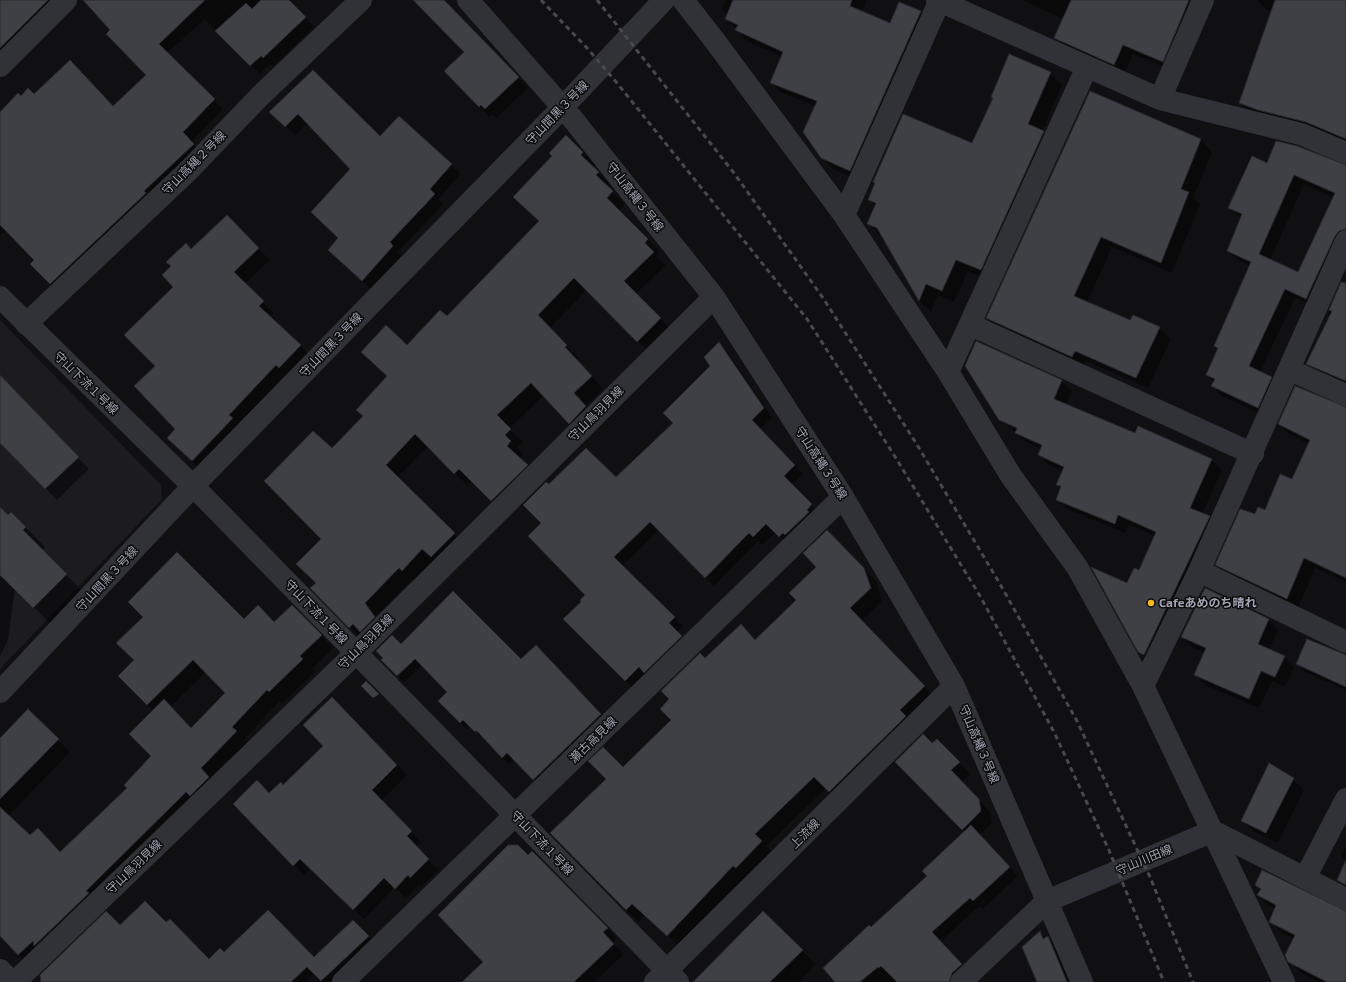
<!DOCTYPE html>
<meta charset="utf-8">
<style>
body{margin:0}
canvas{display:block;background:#101012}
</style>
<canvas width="1346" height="982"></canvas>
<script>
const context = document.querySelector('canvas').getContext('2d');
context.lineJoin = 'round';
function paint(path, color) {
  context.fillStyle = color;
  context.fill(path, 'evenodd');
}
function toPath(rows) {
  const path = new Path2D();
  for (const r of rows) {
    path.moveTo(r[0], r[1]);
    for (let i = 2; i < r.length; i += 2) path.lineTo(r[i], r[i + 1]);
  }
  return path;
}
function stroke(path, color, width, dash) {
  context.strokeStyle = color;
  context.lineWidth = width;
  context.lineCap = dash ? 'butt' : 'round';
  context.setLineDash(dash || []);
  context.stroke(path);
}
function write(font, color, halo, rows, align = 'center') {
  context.font = font + ' "Exo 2","Noto Sans JP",sans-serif';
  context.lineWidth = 3;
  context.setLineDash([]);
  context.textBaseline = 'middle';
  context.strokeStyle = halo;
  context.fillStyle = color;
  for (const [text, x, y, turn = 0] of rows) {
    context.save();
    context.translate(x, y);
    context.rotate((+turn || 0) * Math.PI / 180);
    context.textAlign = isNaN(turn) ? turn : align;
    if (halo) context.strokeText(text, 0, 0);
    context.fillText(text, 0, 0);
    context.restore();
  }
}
paint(toPath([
 [0,320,161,485,162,499,0,669]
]), '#1c1c1e');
paint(toPath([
 [0,0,66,0,0,68],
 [84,0,289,0,314,27,273,66,270,64,260,74,205,19,167,53,223,109,191,142,202,153,60,292,32,264,35,260,6,230,0,235,0,114,21,97,34,95,113,107,147,75,111,30],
 [415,0,443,0,528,88,496,118,492,114,490,117,446,71,465,52],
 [726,0,867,0,862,13,891,25,899,5,920,13,931,23,861,181,833,169,822,157,816,106,782,93,771,83,782,57,747,41,737,30,726,19,728,15,722,9],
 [1022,0,1198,0,1173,71,1133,54,1124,74,1065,47,1055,38,1063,19],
 [1257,0,1346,0,1346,144,1250,113,1240,103,1272,12,1267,10],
 [313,71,380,138,399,117,461,174,438,199,443,204,398,252,402,255,371,289,338,259,339,238,352,169,308,123,295,135,279,121],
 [1050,73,1062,85,1042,132,1055,144,992,282,968,271,954,302,938,295,931,312,919,301,883,237,868,224,876,206,869,200,972,145],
 [1090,92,1201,140,1212,152,1193,198,1200,204,1172,273,1112,247,1087,303,1131,321,1159,328,1171,339,1148,388,1086,361,1083,368,999,329,987,318],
 [579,148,595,165,593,168,611,185,608,188,625,204,619,211,660,252,656,256,666,265,636,294,673,331,650,353,587,290,549,329,579,358,577,360,603,389,586,406,598,419,582,436,544,395,509,429,523,442,517,448,523,454,519,458,539,478,504,513,472,481,467,485,428,446,397,478,466,546,415,582,412,580,376,616,386,630,362,639,312,588,317,583,332,450,364,416,408,347,447,317,540,221],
 [1268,164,1346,166,1346,244,1316,308,1295,298,1260,372,1271,377,1281,387,1268,417,1222,396,1213,386,1214,382,1207,375,1218,349,1215,346,1250,266,1238,260,1228,250,1241,219,1229,208],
 [1304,184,1334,198,1298,273,1270,260],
 [238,227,270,260,244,284,274,313,270,317,311,356,203,472,180,449,177,429,156,366,175,287,191,250],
 [1342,284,1346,285,1346,387,1318,374,1307,363,1330,317,1328,315],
 [719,344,728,352,772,418,760,429,803,474,792,485,820,514,789,545,776,532,762,545,758,541,714,586,659,530,622,566,683,626,677,632,690,645,634,689,565,619,583,602,587,595,542,523,549,486,616,478,674,423,712,366],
 [0,376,89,469,57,500,0,441],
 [1061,381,1072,391,1066,405,1136,435,1139,428,1212,460,1222,470,1202,514,1209,517,1219,527,1150,662,1139,651,1128,585,1140,572,1156,537,1129,524,1125,533,1067,509,1057,499,1061,488,1057,484,1063,471,1049,465,1039,455,1041,449,1026,442,1000,419],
 [1346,408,1346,582,1315,568,1298,609,1227,576,1217,565,1256,515,1266,511,1293,480,1309,444,1290,435,1279,424],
 [0,512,7,518,11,513,45,547,42,550,86,595,54,627,15,589,8,640,0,656],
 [827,532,876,581,882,601,862,621,936,699,842,803,826,788,766,846,773,854,680,947,645,915,638,922,552,833,623,768,672,720,705,659,756,641,798,600,817,567],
 [292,606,333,648,312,669,315,672,282,703,280,701,244,739,248,744,31,967,0,935,0,739,28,711,70,752,8,816,29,837,61,853,128,788,152,756,154,711,119,676,244,620,274,623],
 [206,672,226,693,191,729,170,707],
 [1268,619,1278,630,1269,650,1284,657,1294,667,1285,687,1272,681,1259,708,1205,685,1195,675,1205,653,1192,647,1182,637],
 [401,646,521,660,542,652,607,721,540,786,514,759,509,764,470,725,467,729,440,701,449,692,422,665,404,682,382,660],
 [1346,656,1346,690,1305,672,1297,664],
 [332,698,407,775,381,801,421,842,416,846,438,870,421,887,419,885,405,898,395,887,364,919,311,868,304,875,234,804,269,794,284,786,325,746],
 [937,740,970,774,962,782,990,812,992,823,979,835,1018,876,983,909,979,906,940,942,970,973,961,982,837,982,871,928,929,876,965,832,897,762,932,745],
 [1293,779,1304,790,1278,843,1254,832,1242,821],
 [1346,846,1346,861,1341,856],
 [532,852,617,938,612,943,624,954,594,982,463,982,485,962,528,856],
 [1256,885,1346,912,1346,982,1319,982,1300,972,1289,961,1294,939,1281,932,1270,921,1275,909,1269,906,1258,895,1261,890],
 [763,912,816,964,799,982,706,982],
 [353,921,376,944,335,982,323,982,315,973,306,982,42,982,120,926,166,924,210,960,224,954,314,958],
 [1040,933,1053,943,1069,982,1038,982]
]), '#0007');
const building = toPath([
 [0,0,48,0,0,48,0,0],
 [83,0,205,0,159,44,215,99,183,132,194,144,144,191,146,193,50,284,30,264,34,260,0,225,0,112,18,93,21,96,28,88,34,94,70,60,113,106,146,75,106,34,110,30,83,0],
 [261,0,289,0,306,17,263,58,261,56,250,66,215,31,246,3,252,9,261,0],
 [413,0,444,0,519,77,485,109,481,105,479,107,444,71,464,52,413,0],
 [733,0,852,0,850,6,890,23,899,2,921,11,850,171,821,158,803,132,817,101,770,83,783,52,735,30,738,25,725,19,733,0],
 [1071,0,1189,0,1163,62,1123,45,1114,65,1054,38,1071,0],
 [1275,0,1346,0,1346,139,1306,122,1258,110,1239,103,1275,0],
 [1009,54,1051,72,1028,124,1044,131,981,270,956,260,942,291,926,284,919,301,877,228,867,224,876,203,868,200,875,183,873,182,903,114,972,143,993,98,991,97,1009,54],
 [313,70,380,136,399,116,452,164,430,189,435,194,390,242,393,246,362,281,328,250,338,238,311,212,350,169,298,114,285,127,269,112,313,70],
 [1090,91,1201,139,1181,189,1189,192,1161,263,1101,237,1074,296,1130,320,1133,315,1160,327,1136,378,1075,351,1072,357,986,318,1090,91],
 [566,135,583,152,581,155,599,172,596,175,613,191,607,198,648,239,645,243,654,252,624,281,661,318,637,342,574,278,538,315,567,345,565,347,592,376,574,393,586,406,569,424,531,383,497,415,511,429,505,435,511,441,507,446,528,465,491,501,459,469,454,474,415,434,386,465,455,533,431,557,422,549,402,571,399,568,365,603,375,617,360,632,353,624,349,628,310,588,316,583,296,564,321,539,264,481,313,431,332,448,363,416,356,410,387,376,361,352,386,325,407,345,440,310,447,316,539,221,513,197,552,156,549,153,566,135],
 [1276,141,1297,146,1346,165,1346,229,1339,231,1335,236,1306,299,1285,289,1249,366,1272,377,1258,408,1211,386,1215,379,1206,375,1218,348,1214,346,1251,262,1227,251,1242,214,1228,208,1252,156,1267,163,1276,141],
 [1294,175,1335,193,1298,272,1259,254,1294,175],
 [227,215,259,248,234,272,264,301,259,306,301,345,279,368,276,365,229,415,233,418,192,461,167,438,175,429,134,386,155,366,124,335,173,287,162,275,171,266,166,262,186,243,191,249,227,215],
 [1341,282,1346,283,1346,381,1306,364,1332,311,1329,310,1341,282],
 [976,341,1062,380,1054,399,1135,433,1138,426,1212,459,1190,508,1210,516,1144,655,1138,652,1091,567,1127,583,1134,568,1139,570,1156,532,1118,515,1115,524,1056,500,1061,486,1056,485,1064,467,1038,455,1042,445,1015,433,1017,428,999,420,965,366,976,341],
 [719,342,764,408,752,420,795,465,784,476,812,504,807,510,809,512,785,535,783,533,779,537,766,524,753,537,749,533,705,578,650,522,614,557,675,617,669,623,682,636,644,673,639,667,625,681,563,619,581,602,580,600,585,595,528,536,541,523,523,505,546,482,549,484,586,448,616,477,673,423,663,413,710,366,704,357,719,342],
 [0,375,79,457,45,489,0,443,0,375],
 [1295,386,1346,407,1346,578,1304,558,1287,599,1215,565,1240,509,1255,514,1258,507,1265,510,1280,474,1292,479,1310,440,1278,424,1295,386],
 [0,507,8,515,11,512,26,527,23,530,67,574,33,608,0,575,0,507],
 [827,530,864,568,871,588,850,608,925,686,900,710,906,716,829,792,814,777,755,834,762,841,736,868,733,866,667,936,632,904,626,910,550,833,606,779,588,761,603,747,623,767,671,720,660,709,669,699,661,691,700,653,705,658,741,624,755,640,796,600,789,593,816,567,803,553,827,530],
 [177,552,244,619,258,605,274,622,292,605,322,635,300,656,303,659,269,692,267,690,232,727,237,731,201,768,209,777,190,796,186,792,86,891,89,893,34,946,33,941,18,955,0,936,0,807,30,835,38,828,60,852,127,788,124,785,151,756,129,734,164,699,191,728,225,693,193,660,147,705,118,676,134,660,116,643,143,617,128,602,177,552],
 [1205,588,1269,619,1258,644,1285,656,1275,677,1261,671,1249,699,1194,675,1206,648,1181,637,1205,588],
 [453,591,521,659,536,645,601,714,533,780,507,753,502,758,477,731,475,732,463,720,460,723,438,701,447,692,415,659,397,676,381,660,383,658,376,651,392,635,401,644,453,591],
 [1307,639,1346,655,1346,687,1296,664,1307,639],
 [366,681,379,694,373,698,361,686,366,681],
 [332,697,397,765,372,790,412,831,407,836,429,859,410,878,408,875,395,889,384,878,353,910,300,859,293,866,233,804,257,780,269,793,281,782,283,785,323,746,303,725,332,697],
 [28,709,59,739,0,799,0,738,28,709],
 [923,734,932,743,937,739,960,762,951,770,979,799,981,811,962,830,895,762,923,734],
 [1269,763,1294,778,1266,833,1241,821,1269,763],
 [971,825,1010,867,973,901,970,898,932,932,962,964,952,973,949,982,897,982,881,966,879,968,878,967,860,982,835,982,823,968,869,925,871,927,927,876,922,871,971,825],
 [508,845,518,845,528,855,532,851,608,928,603,932,614,944,574,982,462,982,483,962,438,915,508,845],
 [1346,860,1346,885,1337,880,1346,860],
 [1262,870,1346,911,1346,982,1327,982,1288,962,1285,955,1295,935,1269,922,1276,905,1257,895,1261,889,1255,885,1262,870],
 [145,901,166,922,170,919,209,959,220,948,224,952,268,910,314,957,353,920,369,936,321,981,307,967,291,982,41,982,40,975,106,911,120,925,145,901],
 [763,911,803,950,770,982,693,982,763,911],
 [1040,931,1043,939,1048,936,1067,982,1037,982,1022,947,1040,931]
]);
paint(building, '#3f4045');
stroke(building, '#2a2a2e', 1);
stroke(toPath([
 [468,0,572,118,714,297,843,497,954,686,1082,982],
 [683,0,715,41,844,215,948,372,1011,476,1077,567,1143,686,1284,982],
 [937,0,1160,99,1301,134,1346,153],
 [0,66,66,0],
 [1160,99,1203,0],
 [844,215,940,0],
 [0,297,204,497,678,982],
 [26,324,189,170,260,96,361,0],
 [971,325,1253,454],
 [1290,370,1346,395],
 [948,372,1087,67],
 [1199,571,1346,642],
 [1143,686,1199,571,1346,241],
 [0,692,193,486,563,107,664,0],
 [1305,878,1346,799],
 [0,970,12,982],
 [15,982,356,653,714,297],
 [343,982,843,497],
 [655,982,954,686],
 [961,982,1047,901,1213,831,1346,899]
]), '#313237', 22);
stroke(toPath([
 [541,0,588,49,617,83,807,319,894,455,980,596,1054,732,1108,848,1164,982],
 [597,0,734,173,823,298,916,443,1000,584,1077,721,1150,877,1193,982]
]), '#484950', 3, [5, 4]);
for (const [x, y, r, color] of [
 [1151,603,4,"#f4b925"]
]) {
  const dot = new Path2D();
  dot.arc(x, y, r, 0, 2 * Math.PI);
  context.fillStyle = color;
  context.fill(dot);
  stroke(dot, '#0b0b0c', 1.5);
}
write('12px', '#a1a5b3', '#0b0b0c', [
 ["守山間黒３号線",557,113,-46],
 ["守山高縄２号線",194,163,-45],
 ["守山高縄３号線",635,197,52],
 ["守山間黒３号線",331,345,-46],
 ["守山下流１号線",86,383,44],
 ["守山鳥羽見線",596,414,-45],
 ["守山高縄３号線",821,463,57],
 ["守山間黒３号線",107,579,-47],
 ["守山下流１号線",316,612,46],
 ["守山鳥羽見線",366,642,-45],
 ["瀬古高見線",593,740,-44],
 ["守山高縄３号線",979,744,67],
 ["上流線",805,834,-45],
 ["守山下流１号線",542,843,46],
 ["守山川田線",1144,860,-23],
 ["守山鳥羽見線",134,867,-44]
]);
write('bold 12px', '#a1a5b3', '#0b0b0c', [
 ["Cafeあめのち晴れ",1159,603]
], 'left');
</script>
